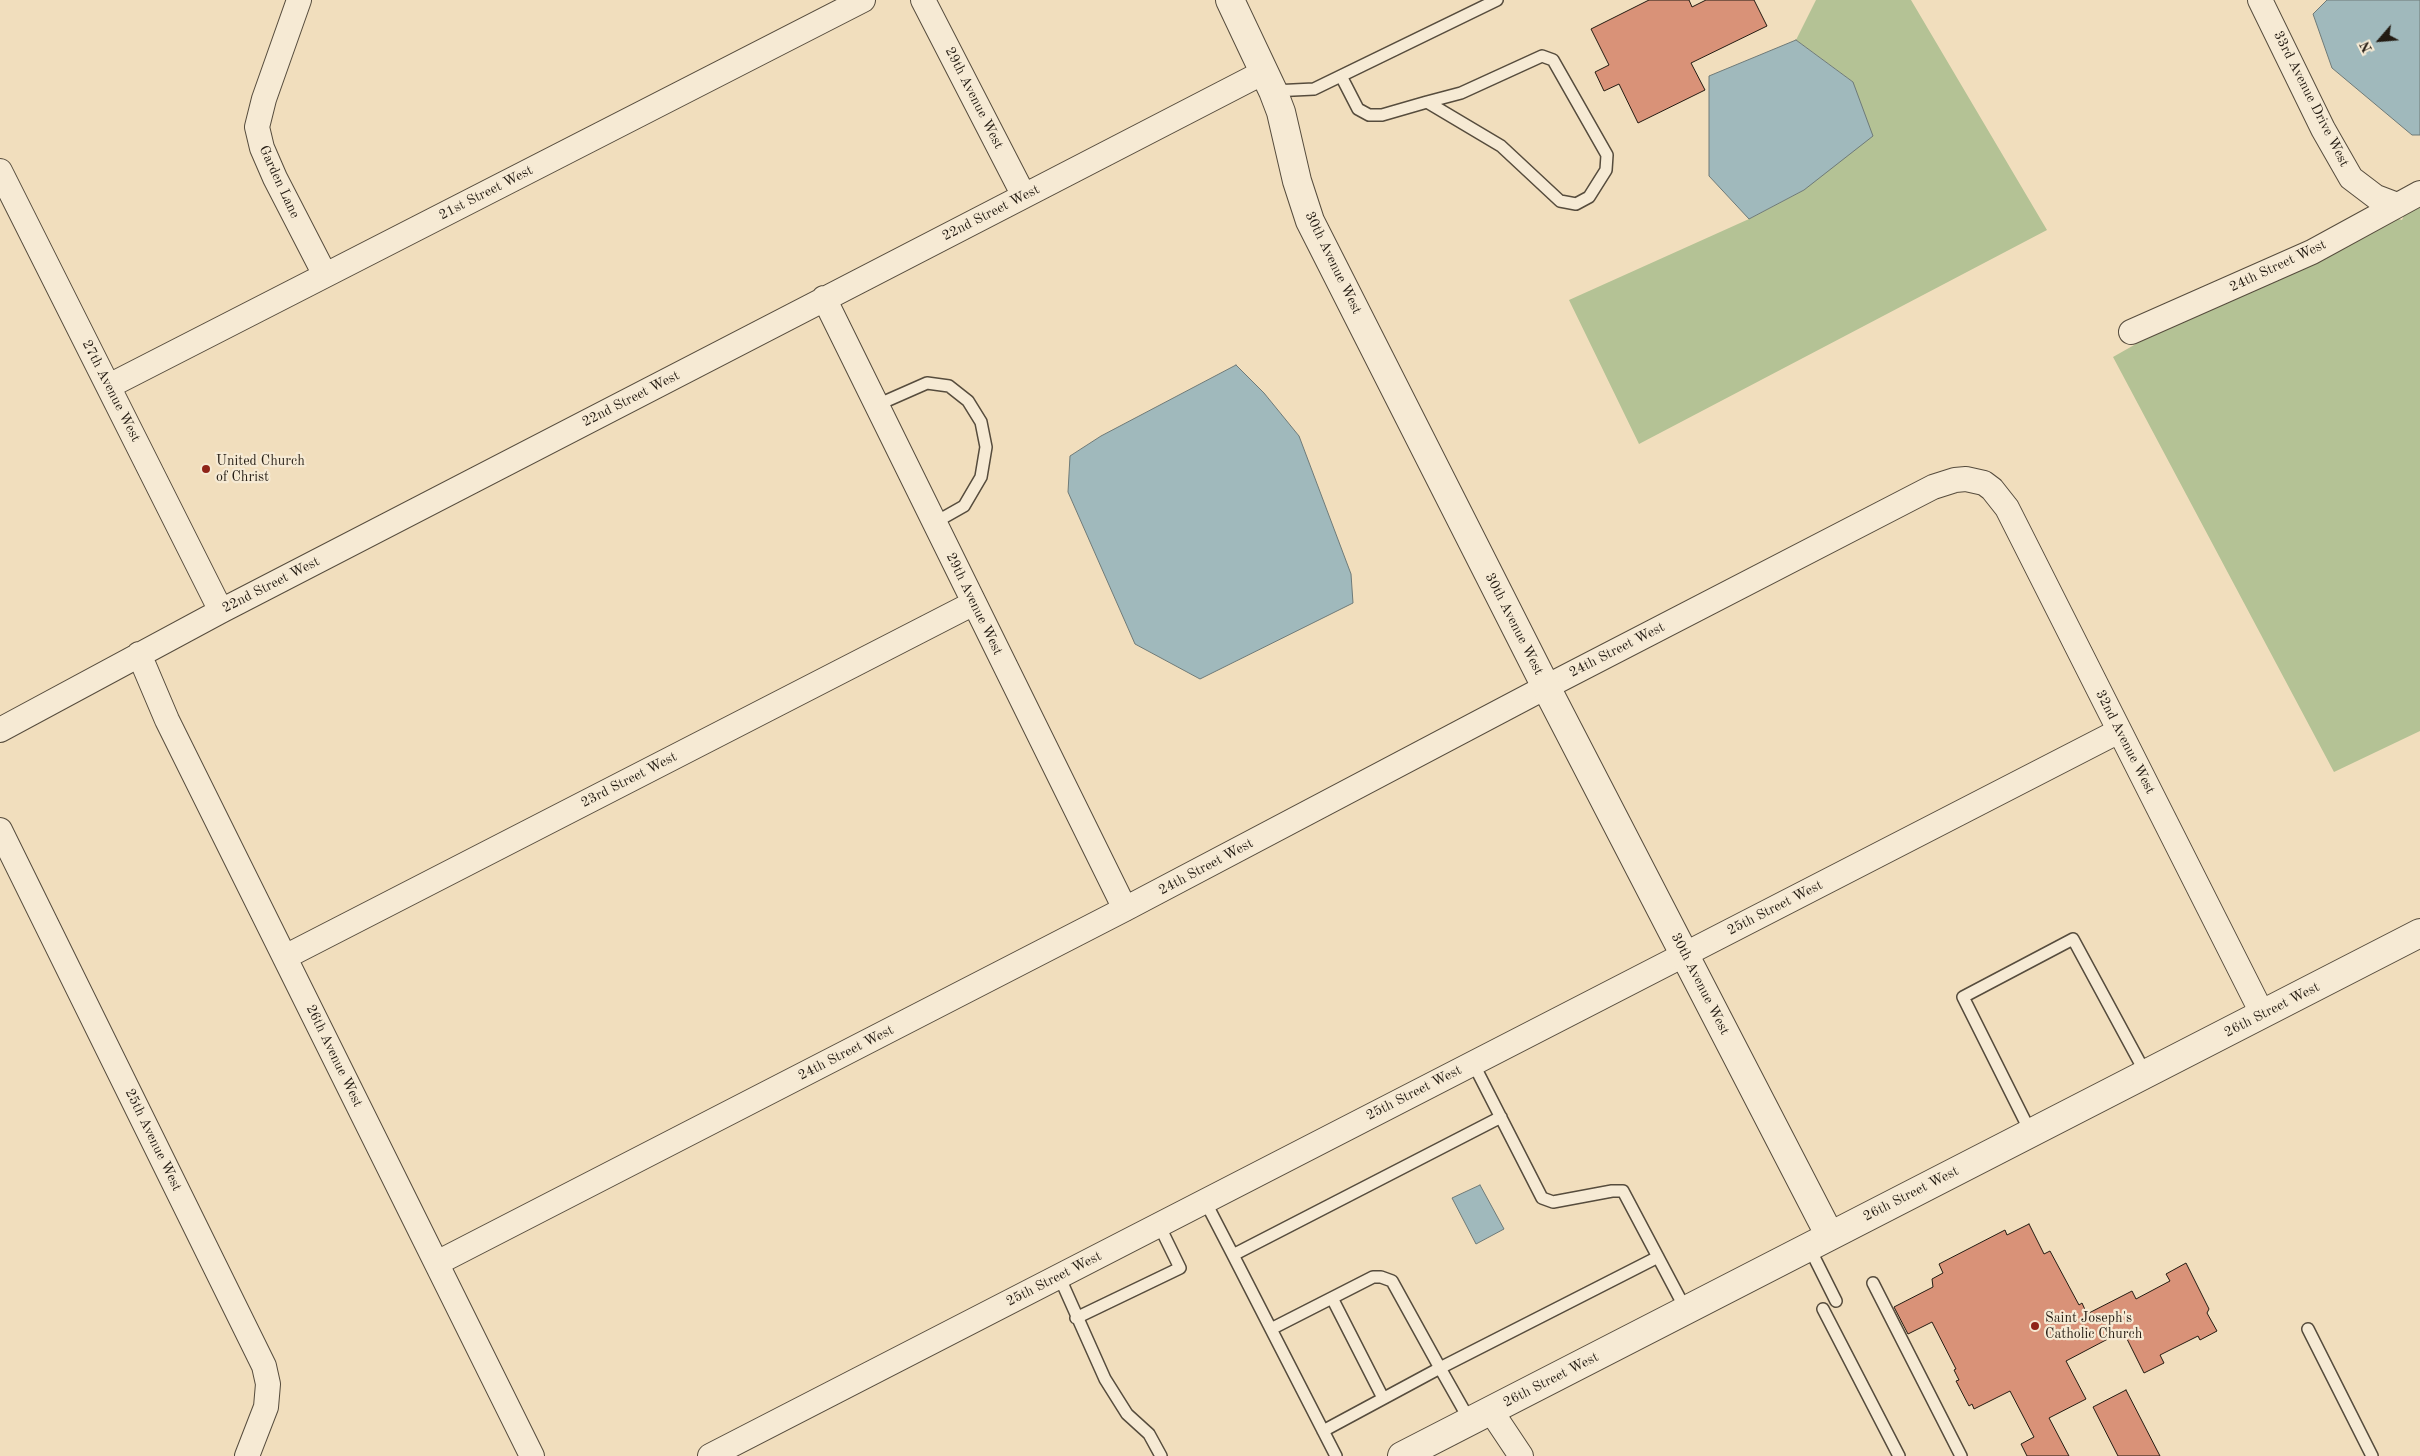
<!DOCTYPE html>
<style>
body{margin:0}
#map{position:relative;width:2420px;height:1456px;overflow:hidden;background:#f1debd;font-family:"Old Standard TT",serif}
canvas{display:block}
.north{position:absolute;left:2355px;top:15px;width:50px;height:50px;-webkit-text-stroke:4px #f6ead4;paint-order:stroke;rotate:243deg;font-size:14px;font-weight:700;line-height:20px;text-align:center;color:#231b12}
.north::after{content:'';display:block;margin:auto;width:18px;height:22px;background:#231b12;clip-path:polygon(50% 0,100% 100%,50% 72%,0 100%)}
</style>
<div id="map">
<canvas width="2420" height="1456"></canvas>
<div class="north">N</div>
</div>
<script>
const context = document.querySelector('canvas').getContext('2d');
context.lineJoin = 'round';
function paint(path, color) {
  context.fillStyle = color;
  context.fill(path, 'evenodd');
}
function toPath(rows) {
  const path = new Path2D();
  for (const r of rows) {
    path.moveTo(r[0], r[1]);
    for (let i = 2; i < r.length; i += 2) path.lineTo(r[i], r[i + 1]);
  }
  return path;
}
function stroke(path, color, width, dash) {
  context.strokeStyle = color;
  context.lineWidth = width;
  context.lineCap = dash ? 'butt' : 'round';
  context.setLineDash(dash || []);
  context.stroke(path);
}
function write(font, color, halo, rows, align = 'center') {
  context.font = font + ' "Old Standard TT",serif';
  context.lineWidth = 4.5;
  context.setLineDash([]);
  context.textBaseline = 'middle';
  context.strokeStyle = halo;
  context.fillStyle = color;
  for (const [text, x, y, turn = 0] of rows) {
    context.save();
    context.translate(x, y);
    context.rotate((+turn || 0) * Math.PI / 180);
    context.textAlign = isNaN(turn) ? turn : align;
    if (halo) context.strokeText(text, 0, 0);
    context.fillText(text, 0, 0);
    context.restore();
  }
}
paint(toPath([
 [1816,0,1911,0,2047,230,1639,444,1569,300,1749,219,1804,190,1853,82,1796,40],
 [2420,205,2420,731,2334,772,2113,357,2150,336,2318,261,2396,218,2402,220,2405,213]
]), '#b4c295');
const water = toPath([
 [2327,0,2420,0,2420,135,2412,135,2332,68,2313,14,2327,0],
 [1796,40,1853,82,1873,136,1804,190,1749,219,1709,176,1709,76,1796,40],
 [1236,365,1264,393,1299,436,1351,574,1353,603,1200,679,1135,644,1068,492,1070,456,1101,436,1236,365],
 [1480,1185,1504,1229,1476,1244,1452,1198,1480,1185]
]);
paint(water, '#a0b9bc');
stroke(water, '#6e7a78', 1);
const building = toPath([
 [1649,0,1689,0,1692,7,1706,0,1754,0,1767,26,1691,63,1705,90,1638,123,1619,84,1604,91,1595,72,1609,65,1591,29,1649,0],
 [2029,1224,2044,1254,2050,1251,2079,1305,2082,1303,2087,1314,2132,1291,2136,1299,2170,1281,2166,1274,2186,1263,2209,1309,2207,1313,2217,1331,2200,1340,2198,1336,2160,1355,2164,1363,2144,1373,2123,1331,2066,1361,2086,1399,2049,1418,2069,1456,2027,1456,2021,1444,2034,1437,2010,1391,1974,1409,1972,1404,1969,1406,1956,1381,1959,1380,1954,1370,1956,1369,1932,1322,1908,1334,1894,1307,1933,1287,1932,1279,1943,1273,1939,1264,2005,1230,2007,1235,2029,1224],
 [2126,1390,2160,1456,2118,1456,2093,1407,2126,1390]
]);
paint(building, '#d99278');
stroke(building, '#231b12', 1);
const service = toPath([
 [1341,76,1358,109,1369,115,1382,115,1427,102,1461,93,1542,56,1553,60,1607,155,1606,170,1589,197,1576,204,1560,201,1501,146,1427,102],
 [1273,91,1314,89,1497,0],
 [877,405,927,383,949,386,968,401,981,422,986,447,981,477,964,506,934,523],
 [1473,1063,1542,1198,1553,1202,1612,1191,1623,1191,1686,1310],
 [2031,1133,1963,997,2073,939,2146,1074],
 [1205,1201,1233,1255],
 [1809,1247,1836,1301],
 [1059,1276,1105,1379,1127,1414,1149,1434,1161,1456],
 [1873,1283,1961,1456],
 [1332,1298,1383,1398],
 [1823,1309,1899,1456],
 [1076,1318,1180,1268,1159,1225],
 [1271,1329,1373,1277,1381,1277,1392,1281,1440,1368,1658,1257],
 [2308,1329,2372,1456],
 [1323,1431,1440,1368,1470,1421],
 [1336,1456,1233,1255,1501,1117]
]);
const minor = toPath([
 [299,0,264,99,257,127,262,148,275,178,325,275],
 [923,0,1024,196],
 [2260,0,2323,129,2351,178,2376,197,2397,205],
 [0,171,221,611],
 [824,298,1125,909],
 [2131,332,2312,252,2420,193],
 [109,386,863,0],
 [139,654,167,720,532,1456],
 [0,730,221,611,1264,72],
 [0,830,264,1366,268,1384,266,1407,247,1456],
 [285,957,974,603],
 [437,1263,1125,909,1546,687,1933,487,1955,480,1966,479,1984,483,1992,489,2007,508,2263,1015],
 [1491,1411,1521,1456],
 [710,1456,2119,731]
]);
const tertiary = toPath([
 [1230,0,1273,91,1281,112,1297,181,1310,221,1546,687,1830,1236],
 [1402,1456,2420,933]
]);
stroke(service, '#564c3d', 14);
stroke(minor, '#564c3d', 26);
stroke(tertiary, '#564c3d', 30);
stroke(service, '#f6ead4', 11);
stroke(minor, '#f6ead4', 24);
stroke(tertiary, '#f6ead4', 28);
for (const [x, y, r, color] of [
 [206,469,5,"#8f2418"],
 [2035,1326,5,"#8f2418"]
]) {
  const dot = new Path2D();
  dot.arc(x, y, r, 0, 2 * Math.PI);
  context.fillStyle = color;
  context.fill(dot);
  stroke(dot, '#f6ead4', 2);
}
write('14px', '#231b12', '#f6ead4', [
 ["29th Avenue West",974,98,63],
 ["33rd Avenue Drive West",2311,99,63],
 ["Garden Lane",279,182,65],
 ["21st Street West",486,193,-27],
 ["22nd Street West",991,213,-27],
 ["30th Avenue West",1333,263,64],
 ["24th Street West",2278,266,-25],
 ["27th Avenue West",111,391,63],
 ["22nd Street West",631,399,-27],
 ["22nd Street West",271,585,-27],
 ["29th Avenue West",974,604,64],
 ["30th Avenue West",1514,624,63],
 ["24th Street West",1617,650,-27],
 ["32nd Avenue West",2125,742,63],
 ["23rd Street West",629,780,-27],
 ["24th Street West",1206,867,-28],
 ["25th Street West",1775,908,-27],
 ["30th Avenue West",1700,984,63],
 ["26th Street West",2272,1010,-27],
 ["24th Street West",846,1053,-27],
 ["26th Avenue West",334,1056,64],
 ["25th Street West",1414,1093,-27],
 ["25th Avenue West",153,1140,64],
 ["26th Street West",1911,1194,-27],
 ["25th Street West",1054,1279,-27],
 ["26th Street West",1551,1380,-27]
]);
write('14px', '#231b12', '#f6ead4', [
 ["United Church",216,461],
 ["of Christ",216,477],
 ["Saint Joseph's",2045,1318],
 ["Catholic Church",2045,1334]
], 'left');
</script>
